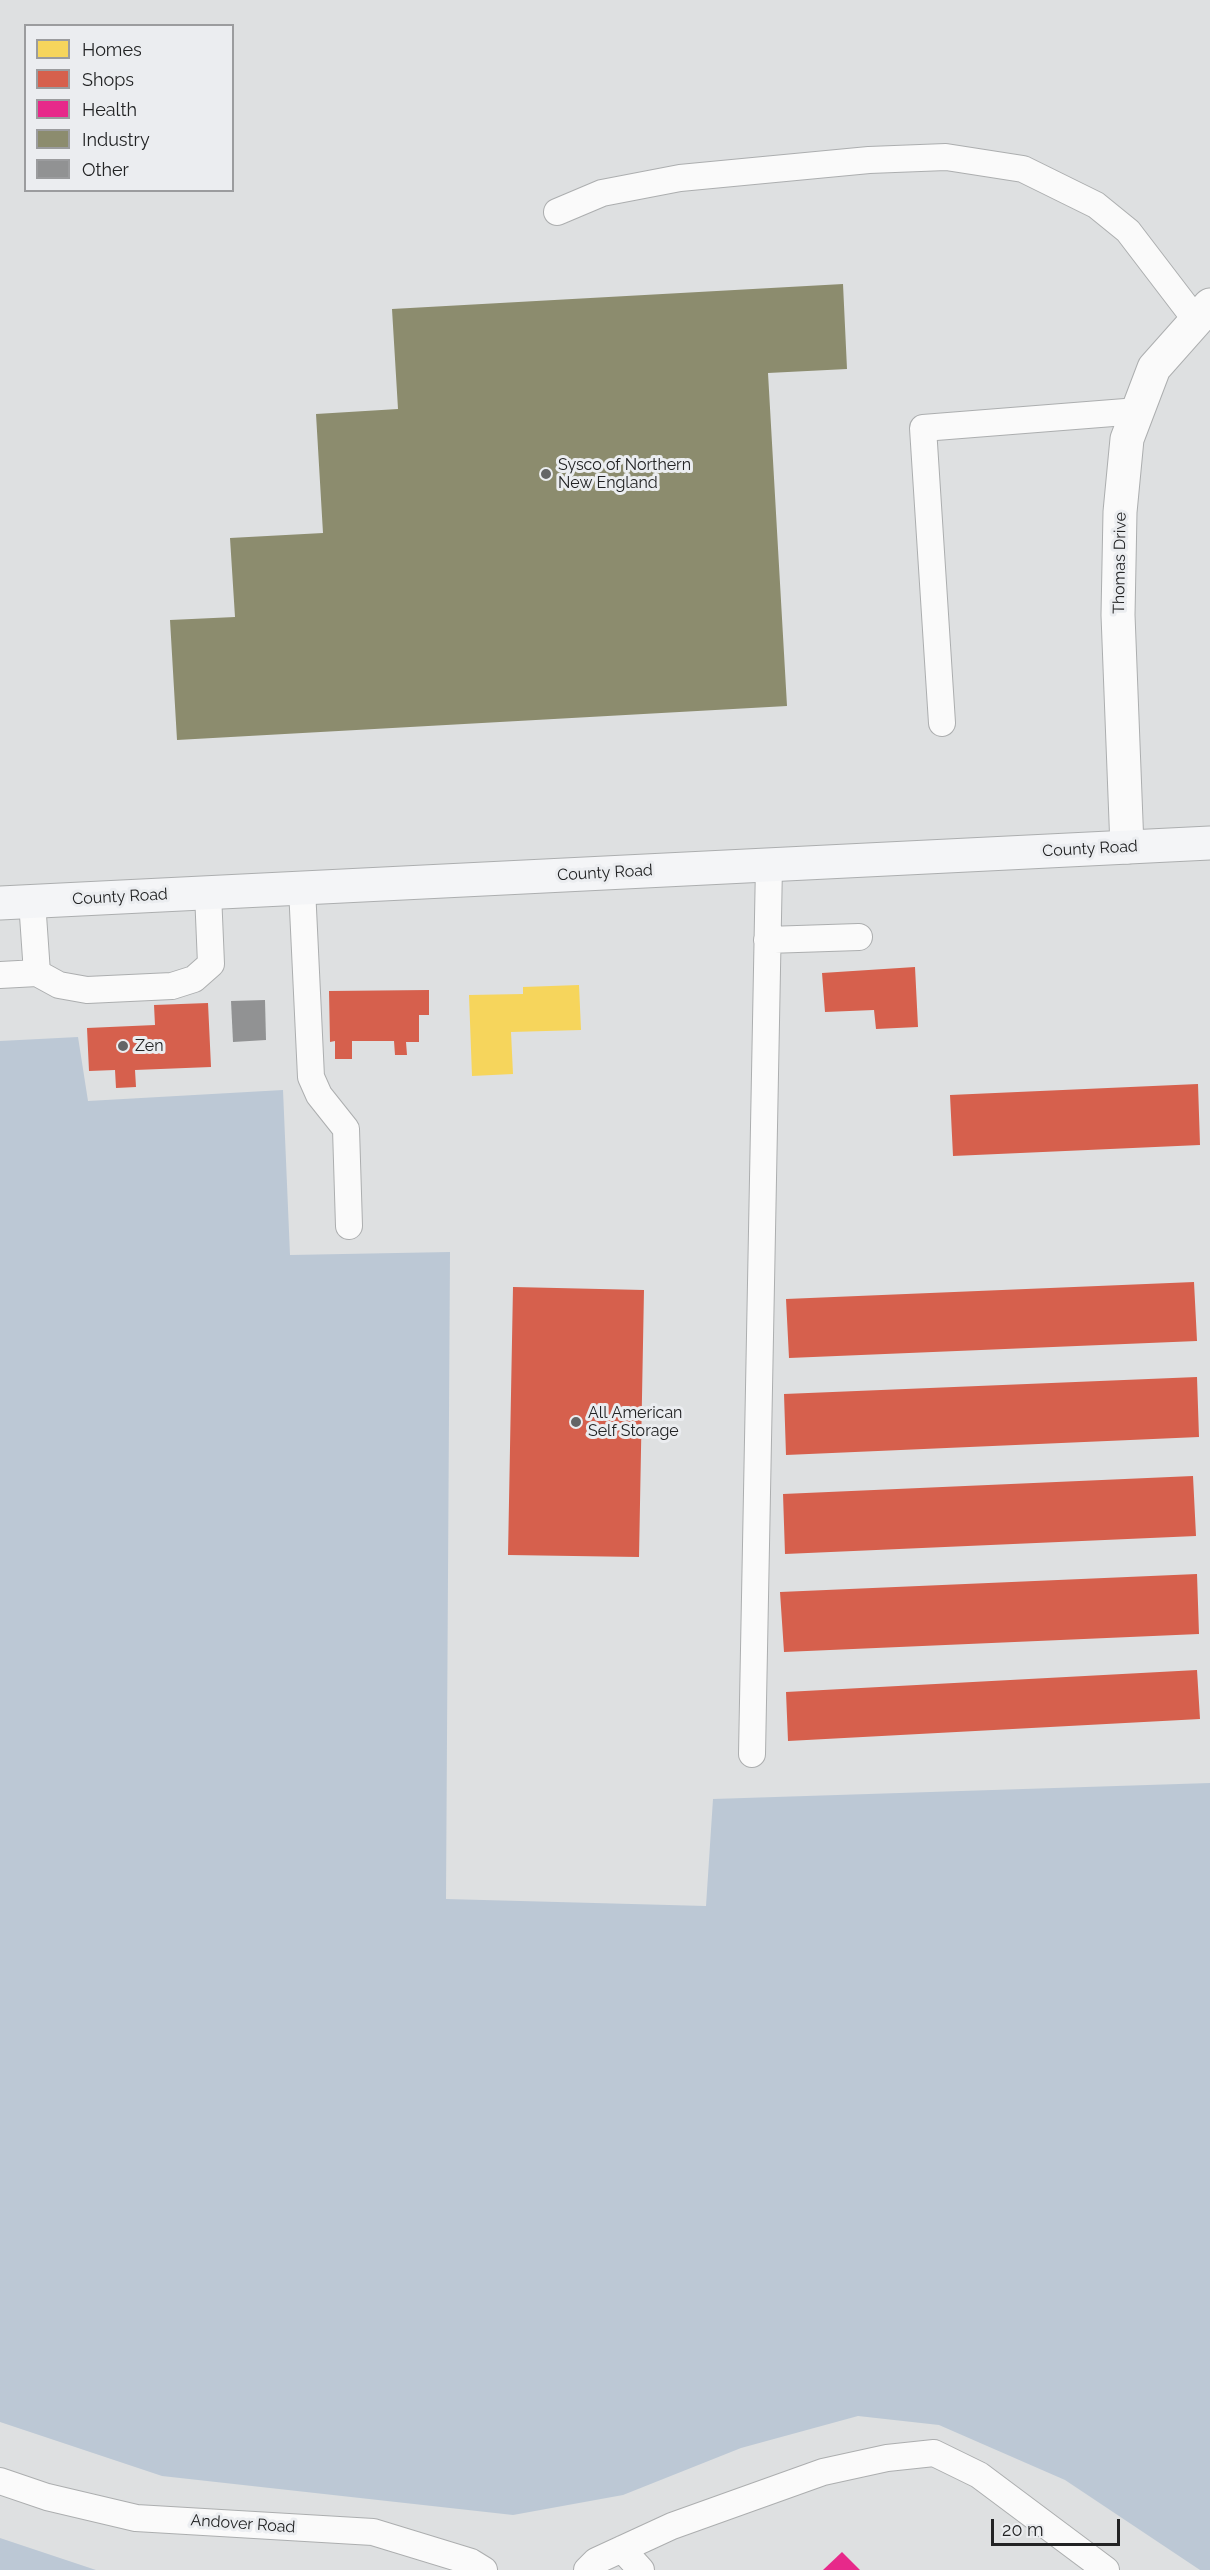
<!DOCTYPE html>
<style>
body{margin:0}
#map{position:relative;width:1210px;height:2570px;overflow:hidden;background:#dee0e1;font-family:Raleway,sans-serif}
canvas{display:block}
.legend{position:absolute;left:24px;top:24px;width:210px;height:168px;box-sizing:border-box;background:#ebedf0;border:2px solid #9b9c9e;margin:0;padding:8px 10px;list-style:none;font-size:18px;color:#222324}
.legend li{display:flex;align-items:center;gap:12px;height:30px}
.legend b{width:30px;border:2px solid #9b9c9e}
.scale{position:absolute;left:991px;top:2519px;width:129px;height:27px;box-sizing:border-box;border:3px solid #222324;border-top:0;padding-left:8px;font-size:18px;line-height:21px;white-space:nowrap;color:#222324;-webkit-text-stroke:4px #ebedf0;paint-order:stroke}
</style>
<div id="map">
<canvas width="1210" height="2570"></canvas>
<ul class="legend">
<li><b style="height:16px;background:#f6d55c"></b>Homes</li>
<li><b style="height:16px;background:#d6604d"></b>Shops</li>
<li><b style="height:16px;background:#e7298a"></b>Health</li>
<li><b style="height:16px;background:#8c8c6e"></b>Industry</li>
<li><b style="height:16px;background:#919293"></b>Other</li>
</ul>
<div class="scale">20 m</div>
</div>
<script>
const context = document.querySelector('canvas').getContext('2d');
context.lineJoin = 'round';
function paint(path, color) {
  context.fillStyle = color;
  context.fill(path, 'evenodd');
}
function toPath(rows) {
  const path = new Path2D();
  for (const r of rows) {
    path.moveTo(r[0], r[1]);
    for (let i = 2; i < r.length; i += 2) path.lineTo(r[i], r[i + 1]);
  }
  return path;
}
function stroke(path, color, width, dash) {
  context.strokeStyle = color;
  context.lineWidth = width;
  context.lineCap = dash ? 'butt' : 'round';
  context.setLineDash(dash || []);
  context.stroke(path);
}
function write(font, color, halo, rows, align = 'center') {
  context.font = font + ' Raleway,sans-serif';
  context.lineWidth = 6;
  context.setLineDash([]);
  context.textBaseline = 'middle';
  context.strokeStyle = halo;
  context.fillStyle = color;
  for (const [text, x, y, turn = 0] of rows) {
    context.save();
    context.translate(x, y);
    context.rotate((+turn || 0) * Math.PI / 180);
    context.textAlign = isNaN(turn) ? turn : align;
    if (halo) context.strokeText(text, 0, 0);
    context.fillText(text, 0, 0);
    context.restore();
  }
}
paint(toPath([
 [78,1037,88,1101,283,1090,290,1255,450,1252,446,1899,706,1906,713,1799,1210,1783,1210,2570,1200,2570,1065,2480,939,2425,858,2416,741,2448,623,2495,513,2515,162,2476,0,2422,0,1041],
 [0,2538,96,2570,0,2570]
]), '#bcc8d5');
paint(toPath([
 [579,985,581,1030,511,1032,513,1074,472,1076,469,995,523,994,523,987]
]), '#f6d55c');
paint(toPath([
 [915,967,918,1027,876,1029,874,1010,825,1012,822,973],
 [429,990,429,1015,419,1015,419,1042,406,1042,407,1055,395,1055,394,1041,352,1041,352,1059,335,1059,335,1041,330,1042,329,991],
 [208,1003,211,1067,135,1070,136,1087,116,1088,115,1070,89,1071,87,1028,155,1025,154,1005],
 [1198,1084,1200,1145,953,1156,950,1095],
 [1194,1282,1197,1341,789,1358,786,1299],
 [513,1287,644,1290,639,1557,508,1555],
 [1197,1377,1199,1437,786,1455,784,1394],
 [1193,1476,1196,1536,785,1554,783,1494],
 [1197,1574,1199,1634,784,1652,780,1592],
 [1197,1670,1200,1719,788,1741,786,1692]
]), '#d6604d');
paint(toPath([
 [842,2552,860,2570,823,2570]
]), '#e7298a');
paint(toPath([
 [843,284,847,369,768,373,787,706,177,740,170,620,235,617,230,538,323,533,316,414,398,409,392,309]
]), '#8c8c6e');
paint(toPath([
 [265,1000,266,1040,233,1042,231,1001]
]), '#919293');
const service = toPath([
 [557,212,602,193,680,178,869,160,946,157,1023,169,1096,205,1128,231,1196,320],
 [942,723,923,428,1138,411],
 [302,888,311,1077,319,1095,346,1129,349,1226],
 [32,901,37,973,59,985,87,990,172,986,194,979,211,964,208,893],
 [767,940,859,937],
 [0,975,37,973],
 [752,1754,769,865],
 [0,2481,47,2497,136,2518,373,2532,471,2562,484,2570],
 [622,2549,641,2570],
 [587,2570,596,2561,672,2526,823,2472,887,2458,934,2453,979,2475,1106,2570]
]);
const minor = toPath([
 [1127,847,1118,615,1120,512,1127,439,1154,368,1210,305]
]);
const secondary = toPath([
 [0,903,1210,843]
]);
stroke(service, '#acaeaf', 28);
stroke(minor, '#acaeaf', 35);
stroke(secondary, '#acaeaf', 35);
stroke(service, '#fafafa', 26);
stroke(minor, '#fafafa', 33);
stroke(secondary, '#f4f5f7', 33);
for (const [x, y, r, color] of [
 [546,474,6,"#646566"],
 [123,1046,6,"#646566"],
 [576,1422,6,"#646566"]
]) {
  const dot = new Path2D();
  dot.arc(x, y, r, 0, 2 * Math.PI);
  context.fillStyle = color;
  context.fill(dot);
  stroke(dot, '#ebedf0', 2);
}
write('16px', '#222324', '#ebedf0', [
 ["Sysco of Northern",558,465],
 ["New England",558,483],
 ["Zen",135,1046],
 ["All American",588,1413],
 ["Self Storage",588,1431]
], 'left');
write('16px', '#222324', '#ebedf0', [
 ["Thomas Drive",1120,563,-89],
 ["County Road",1090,849,-3],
 ["County Road",605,873,-3],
 ["County Road",120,897,-3],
 ["Andover Road",243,2524,4]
]);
</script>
